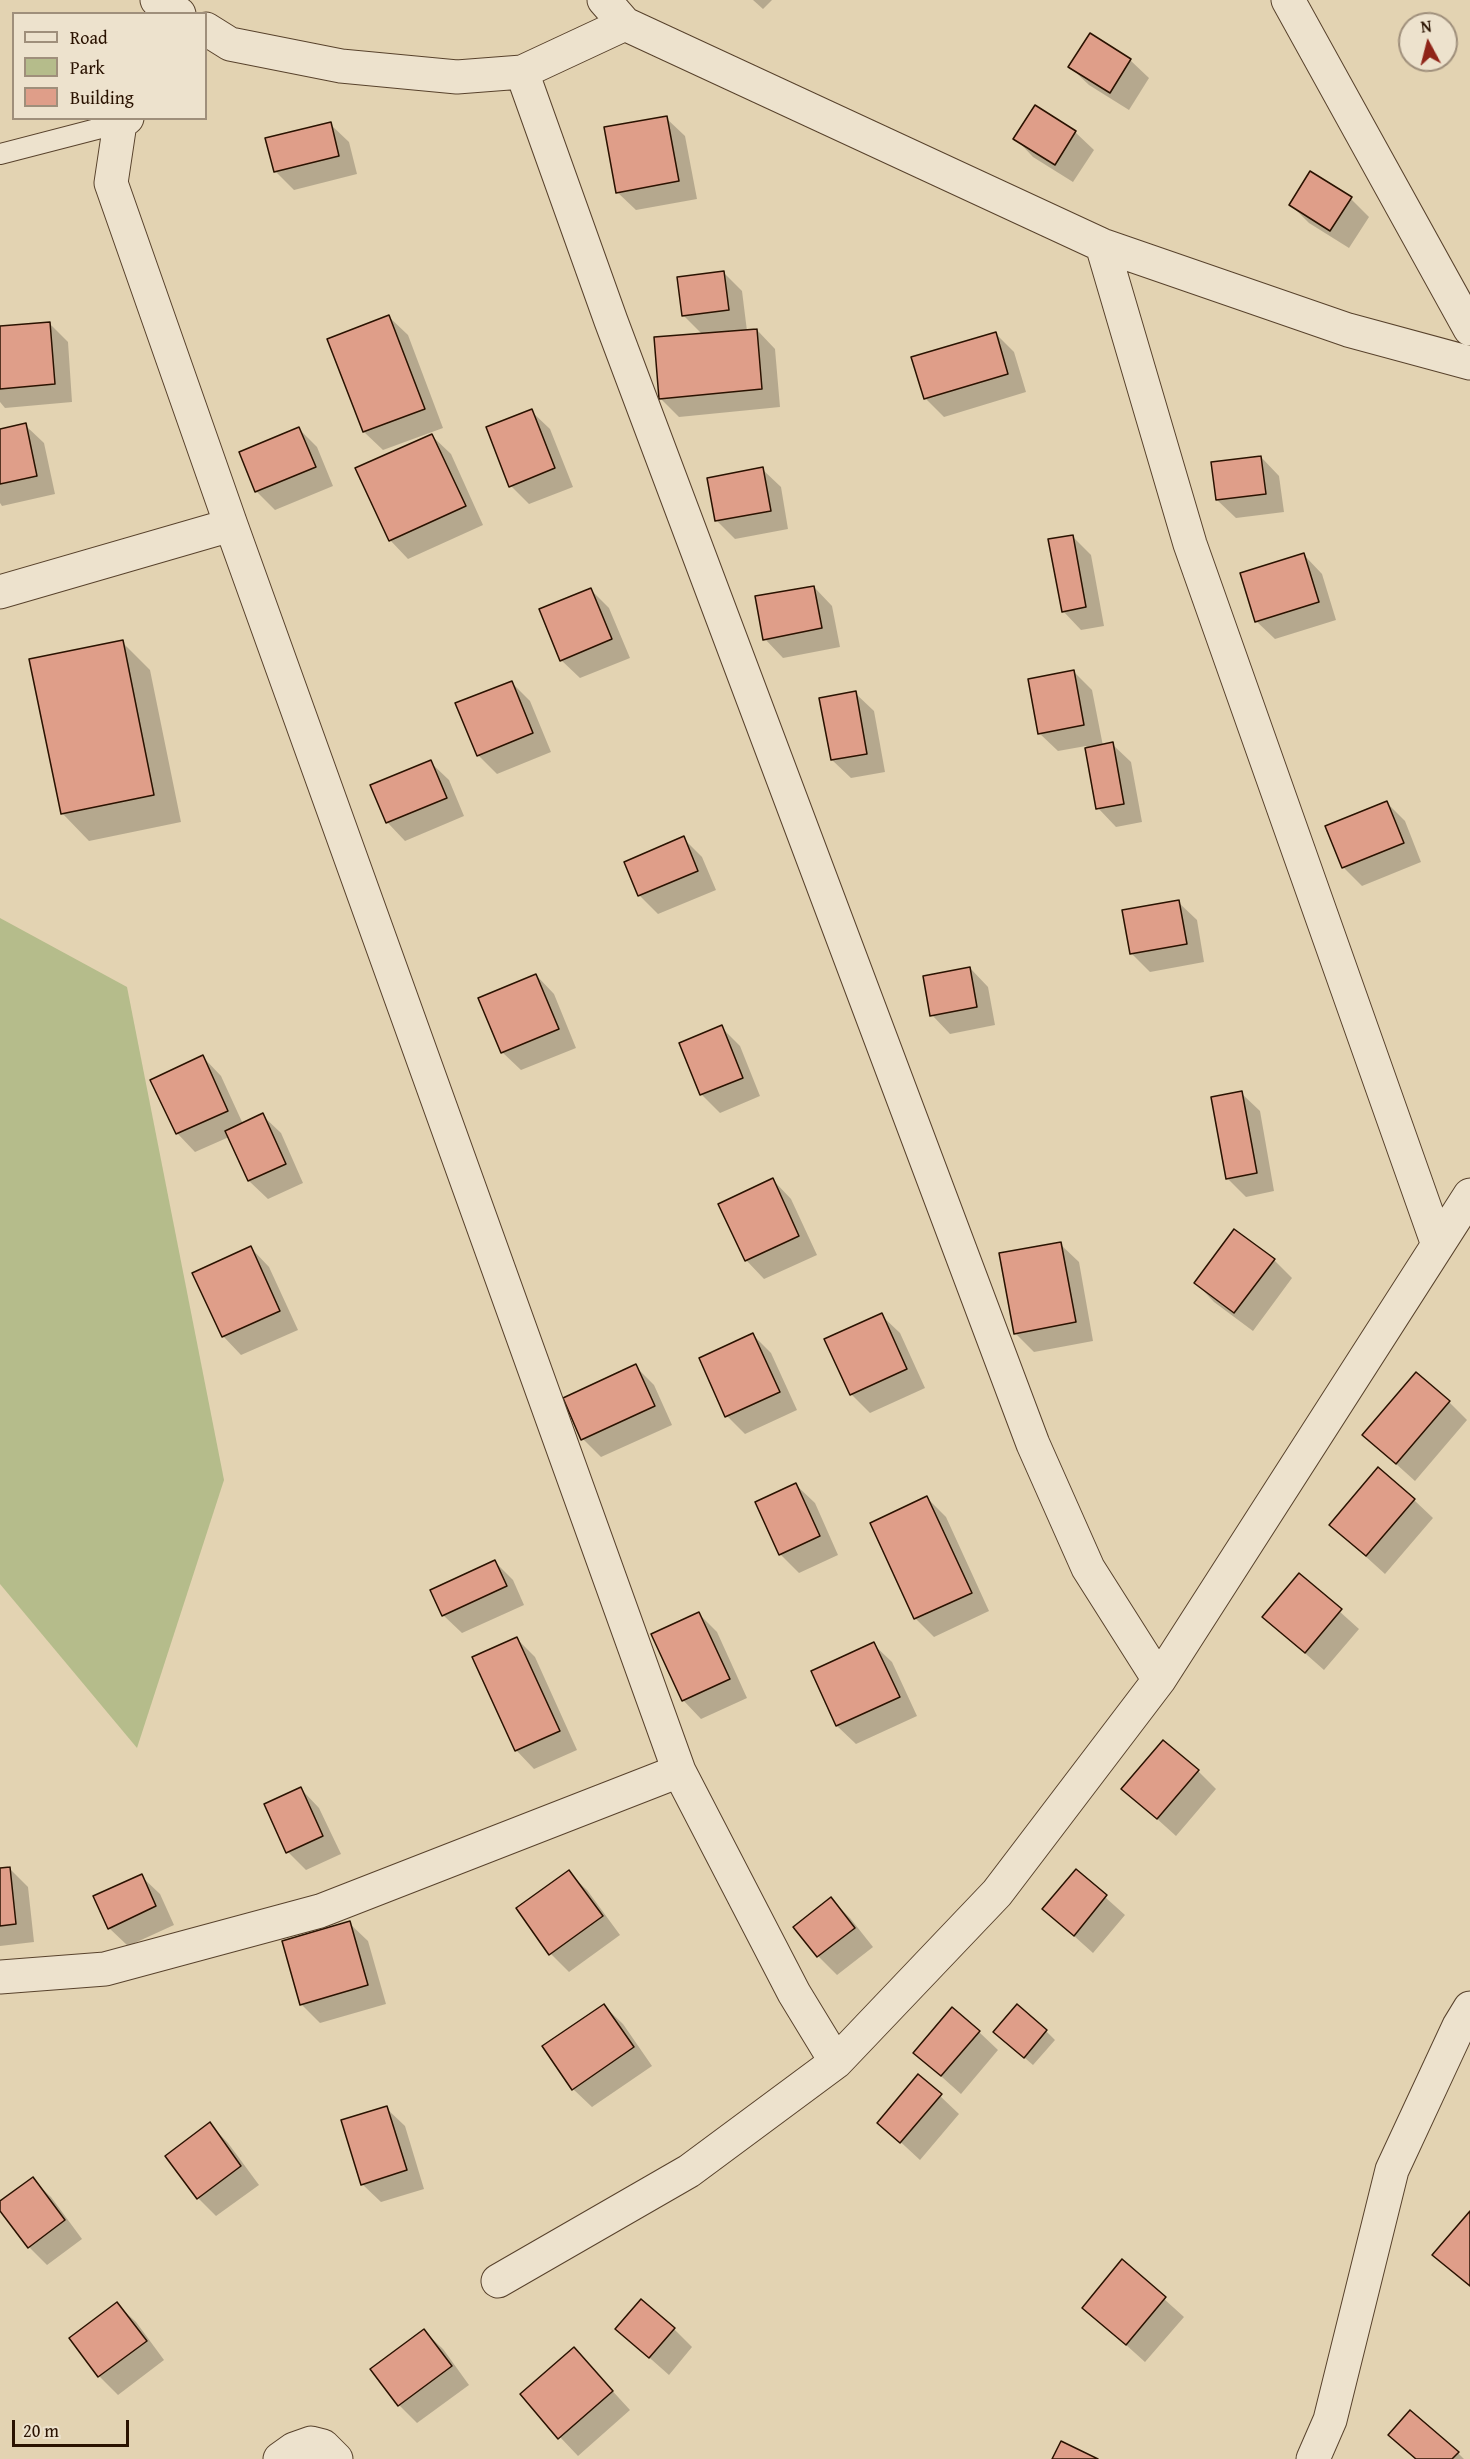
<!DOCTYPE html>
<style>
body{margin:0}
#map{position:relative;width:1470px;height:2459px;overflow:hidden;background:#e3d3b2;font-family:"Gentium Book Plus",serif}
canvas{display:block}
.legend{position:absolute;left:12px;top:12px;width:195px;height:108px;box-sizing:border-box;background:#ede2cd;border:2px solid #9f8f7b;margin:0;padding:8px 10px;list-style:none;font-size:18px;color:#2a1200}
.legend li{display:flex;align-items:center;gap:12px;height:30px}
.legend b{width:30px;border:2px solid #9f8f7b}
.north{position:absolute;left:1398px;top:12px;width:60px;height:60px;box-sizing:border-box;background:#ede2cd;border:2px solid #9f8f7b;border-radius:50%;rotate:353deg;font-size:16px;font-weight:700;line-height:24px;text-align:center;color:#2a1200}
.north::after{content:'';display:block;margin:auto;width:21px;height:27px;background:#8f2418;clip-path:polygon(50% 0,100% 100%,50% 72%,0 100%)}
.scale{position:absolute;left:12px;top:2420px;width:117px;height:27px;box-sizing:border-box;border:3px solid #2a1200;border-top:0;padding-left:8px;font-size:18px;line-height:21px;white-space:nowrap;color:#2a1200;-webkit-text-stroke:4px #ede2cd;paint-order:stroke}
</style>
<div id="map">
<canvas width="1470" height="2459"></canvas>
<ul class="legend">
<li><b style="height:8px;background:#ede2cd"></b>Road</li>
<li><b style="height:16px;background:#b5bc8b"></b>Park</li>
<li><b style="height:16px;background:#df9e89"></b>Building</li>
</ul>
<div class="north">N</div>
<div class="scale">20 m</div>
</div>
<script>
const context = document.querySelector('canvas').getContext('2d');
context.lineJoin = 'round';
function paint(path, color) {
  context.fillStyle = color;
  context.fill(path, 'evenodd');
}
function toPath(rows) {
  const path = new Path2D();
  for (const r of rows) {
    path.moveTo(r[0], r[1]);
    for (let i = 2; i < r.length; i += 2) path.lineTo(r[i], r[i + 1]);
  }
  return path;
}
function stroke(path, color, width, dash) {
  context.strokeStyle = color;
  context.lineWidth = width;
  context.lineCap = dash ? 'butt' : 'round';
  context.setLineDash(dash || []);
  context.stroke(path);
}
paint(toPath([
 [0,918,127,987,224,1480,137,1748,0,1584]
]), '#b5bc8b');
paint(toPath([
 [753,0,772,0,763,9],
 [1130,60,1149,78,1129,110,1089,85,1070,67],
 [666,118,685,136,697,199,636,210,617,192],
 [330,124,349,142,357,174,294,190,275,171],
 [1075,132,1094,150,1073,182,1033,157,1015,138],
 [1351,199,1369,217,1349,248,1309,223,1291,205],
 [724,273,742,291,747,331,757,330,775,349,780,407,679,417,660,398,703,335,683,315],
 [389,317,408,335,443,428,383,450,364,432,329,340],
 [49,323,68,342,72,402,5,408,0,402,0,327],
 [995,333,1014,352,1026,392,944,417,925,398],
 [531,411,550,429,573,487,529,504,511,486],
 [25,425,44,443,55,494,2,506,0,503,0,430],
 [299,429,317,447,333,486,275,510,256,491],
 [432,436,451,454,483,525,408,559,390,540],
 [1261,457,1279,476,1284,512,1236,518,1217,500],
 [762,469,781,487,788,529,735,539,716,520],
 [1073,537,1091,555,1104,626,1081,630,1063,611],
 [1304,555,1322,574,1336,620,1275,639,1256,621],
 [814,587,832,606,840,647,783,658,765,639],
 [590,589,609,608,630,658,580,678,561,660],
 [122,642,150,670,181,822,89,841,62,813],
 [1074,672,1092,690,1103,746,1112,744,1131,762,1142,822,1116,827,1098,808,1086,746,1058,751,1039,733],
 [511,682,530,701,551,752,497,774,478,755],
 [855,693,874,711,885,772,851,778,832,760],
 [430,762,449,780,464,816,405,841,387,822],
 [1387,803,1405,821,1421,862,1362,886,1343,867],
 [683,838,702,857,716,890,658,914,639,895,626,863],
 [1178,902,1197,920,1204,962,1150,972,1131,953],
 [970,968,988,987,995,1025,950,1034,932,1015],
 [536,975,554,994,576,1048,521,1070,502,1052],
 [721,1027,740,1046,760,1096,720,1113,701,1094],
 [203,1057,221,1076,243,1124,262,1115,281,1133,303,1183,268,1199,249,1181,229,1137,195,1152,177,1133],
 [1241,1093,1260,1111,1274,1191,1246,1197,1227,1178],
 [773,1180,791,1199,817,1255,764,1279,746,1260],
 [1060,1244,1079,1262,1093,1341,1034,1352,1015,1333],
 [251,1248,269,1267,298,1330,241,1355,223,1336],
 [1274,1260,1292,1278,1253,1331,1214,1302,1196,1283],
 [881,1315,900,1333,925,1388,870,1413,851,1394],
 [753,1335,771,1353,797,1410,745,1434,727,1416],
 [635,1366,654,1385,672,1425,601,1457,583,1439],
 [1449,1402,1467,1420,1415,1481,1364,1435],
 [796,1485,815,1503,838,1555,799,1573,780,1554],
 [927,1498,946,1517,989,1611,934,1637,915,1618],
 [1414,1500,1433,1518,1385,1574,1331,1525],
 [495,1562,513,1580,524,1605,462,1633,443,1615],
 [1299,1575,1359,1629,1324,1670,1264,1617],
 [699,1614,717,1632,747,1698,701,1719,683,1700],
 [517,1639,535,1657,577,1750,534,1769,516,1750],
 [873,1644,892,1662,917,1716,856,1744,837,1726,813,1671],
 [1198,1771,1216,1789,1176,1836,1124,1789],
 [301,1789,319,1808,341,1854,306,1870,288,1852],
 [9,1868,28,1887,34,1942,0,1946,0,1869],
 [1076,1871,1125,1915,1093,1953,1044,1909],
 [568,1872,587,1890,620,1935,569,1972,551,1954],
 [141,1876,160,1894,174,1925,128,1946,109,1928],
 [831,1899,850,1918,873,1947,837,1975,818,1956,796,1928],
 [349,1923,368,1941,386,2004,320,2023,301,2004],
 [604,2006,623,2024,652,2066,592,2107,573,2089],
 [1046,2031,1055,2040,1033,2065,1004,2040],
 [979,2032,998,2050,961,2094,915,2053],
 [919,2076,959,2114,920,2160,879,2122],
 [386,2108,405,2126,424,2189,381,2202,362,2184],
 [210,2124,228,2143,259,2185,216,2216,198,2198],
 [32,2179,51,2197,82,2239,47,2265,29,2247,0,2208,0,2203],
 [1470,2213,1470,2287,1435,2254],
 [1122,2261,1184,2317,1145,2362,1084,2307],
 [117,2304,136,2322,164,2360,118,2395,99,2376,71,2338],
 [617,2329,674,2329,692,2347,669,2375],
 [424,2331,443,2349,469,2385,417,2423,399,2405],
 [574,2349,630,2410,578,2456,560,2437],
 [1390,2435,1458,2453,1464,2459,1415,2459]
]), '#0003');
const building = toPath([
 [1090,33,1131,59,1110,93,1068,67,1090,33],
 [1035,105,1076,131,1055,165,1013,139,1035,105],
 [667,116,679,181,616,193,604,127,667,116],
 [331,122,339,156,274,172,265,138,331,122],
 [1310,171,1352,197,1330,231,1289,205,1310,171],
 [724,271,729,310,682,316,677,277,724,271],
 [389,315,425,409,363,432,327,339,389,315],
 [50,322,55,384,0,389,0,326,50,322],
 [757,329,762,389,659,399,654,337,757,329],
 [996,332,1008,374,924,399,911,357,996,332],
 [532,409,555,468,509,487,486,427,532,409],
 [26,423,37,476,0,484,0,429,26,423],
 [299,427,316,467,255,492,239,452,299,427],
 [432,434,466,506,389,541,355,468,432,434],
 [1261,456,1266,494,1216,500,1211,462,1261,456],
 [763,467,771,511,715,521,707,478,763,467],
 [1073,535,1086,607,1062,612,1048,539,1073,535],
 [1304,553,1319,602,1255,622,1240,573,1304,553],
 [814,586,822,628,763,640,755,596,814,586],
 [591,588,612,639,560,661,539,609,591,588],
 [123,640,154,795,61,814,29,659,123,640],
 [1074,670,1084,725,1038,734,1028,679,1074,670],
 [512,681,533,733,477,756,455,703,512,681],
 [856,691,867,754,831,760,819,698,856,691],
 [1113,742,1124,804,1096,809,1085,748,1113,742],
 [431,760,447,798,386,823,370,785,431,760],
 [1387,801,1404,843,1342,868,1325,826,1387,801],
 [684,836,698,871,638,896,624,862,684,836],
 [1179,900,1187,944,1130,954,1122,910,1179,900],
 [970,967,977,1007,930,1016,923,976,970,967],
 [536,974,559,1029,501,1053,478,998,536,974],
 [722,1025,743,1078,700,1095,679,1043,722,1025],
 [203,1055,228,1111,176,1134,150,1080,203,1055],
 [1242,1091,1257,1173,1226,1179,1211,1097,1242,1091],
 [263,1113,286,1164,248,1181,225,1131,263,1113],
 [773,1178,799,1236,745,1261,718,1204,773,1178],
 [1234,1229,1275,1259,1234,1313,1194,1283,1234,1229],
 [1061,1242,1076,1322,1014,1334,999,1253,1061,1242],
 [251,1246,280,1311,222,1337,192,1273,251,1246],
 [882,1313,907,1369,850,1395,824,1339,882,1313],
 [753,1333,780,1392,725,1417,699,1358,753,1333],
 [636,1364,655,1406,581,1440,563,1398,636,1364],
 [1416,1372,1450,1401,1396,1464,1362,1435,1416,1372],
 [1378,1467,1415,1499,1366,1556,1329,1525,1378,1467],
 [796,1483,820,1536,779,1555,755,1502,796,1483],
 [927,1496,972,1593,914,1619,870,1523,927,1496],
 [495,1560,507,1586,442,1616,430,1590,495,1560],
 [1299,1573,1342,1609,1305,1653,1262,1617,1299,1573],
 [699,1612,730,1679,682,1701,651,1634,699,1612],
 [517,1637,560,1731,515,1751,472,1657,517,1637],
 [874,1642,900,1697,836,1726,811,1671,874,1642],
 [1163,1740,1199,1770,1157,1819,1121,1789,1163,1740],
 [301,1787,323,1836,286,1853,264,1804,301,1787],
 [10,1867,16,1924,0,1926,0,1868,10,1867],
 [1076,1869,1107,1895,1074,1936,1042,1909,1076,1869],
 [569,1870,603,1916,549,1955,516,1908,569,1870],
 [142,1874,156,1906,108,1929,93,1896,142,1874],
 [831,1897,855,1928,817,1957,793,1927,831,1897],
 [350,1921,368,1985,300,2005,282,1941,350,1921],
 [604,2004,634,2047,572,2090,542,2046,604,2004],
 [1017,2004,1047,2030,1024,2058,993,2032,1017,2004],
 [952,2007,980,2031,941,2076,913,2053,952,2007],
 [918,2074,942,2094,900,2143,877,2123,918,2074],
 [387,2106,407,2170,361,2185,341,2120,387,2106],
 [210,2122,241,2166,197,2199,165,2156,210,2122],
 [33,2177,65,2220,28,2248,0,2211,0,2201,33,2177],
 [1470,2211,1470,2286,1432,2255,1470,2211],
 [1122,2259,1166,2297,1126,2345,1082,2308,1122,2259],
 [641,2299,675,2328,649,2358,615,2329,641,2299],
 [117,2302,147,2341,98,2377,69,2338,117,2302],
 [424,2329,452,2366,398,2406,370,2369,424,2329],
 [574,2347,613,2391,558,2439,520,2394,574,2347],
 [1410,2410,1459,2452,1452,2459,1416,2459,1388,2435,1410,2410],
 [1061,2441,1098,2459,1052,2459,1061,2441]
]);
paint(building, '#df9e89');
stroke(building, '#2a1200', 1.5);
const lane = toPath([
 [0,154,120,123]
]);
const street = toPath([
 [157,0,179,14],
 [604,0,625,24,1102,245,1348,330,1470,363],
 [1288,0,1470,329],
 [206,29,230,44,341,66,457,77,522,72,625,24],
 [522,72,611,321,1033,1444,1088,1568,1159,1680],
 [127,118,120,123,111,183,231,525,679,1771,794,1993,836,2062],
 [1102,245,1190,544,1438,1245],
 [0,592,231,525],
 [0,1977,105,1969,320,1911,679,1771],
 [498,2281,689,2171,836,2062,997,1893,1159,1680,1470,1195],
 [280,2459,294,2449,311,2443,323,2446,336,2459],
 [1313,2459,1330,2420,1392,2170,1459,2026,1470,2008]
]);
stroke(lane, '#58422c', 22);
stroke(street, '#58422c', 35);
stroke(lane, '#ede2cd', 20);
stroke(street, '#ede2cd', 33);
</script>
